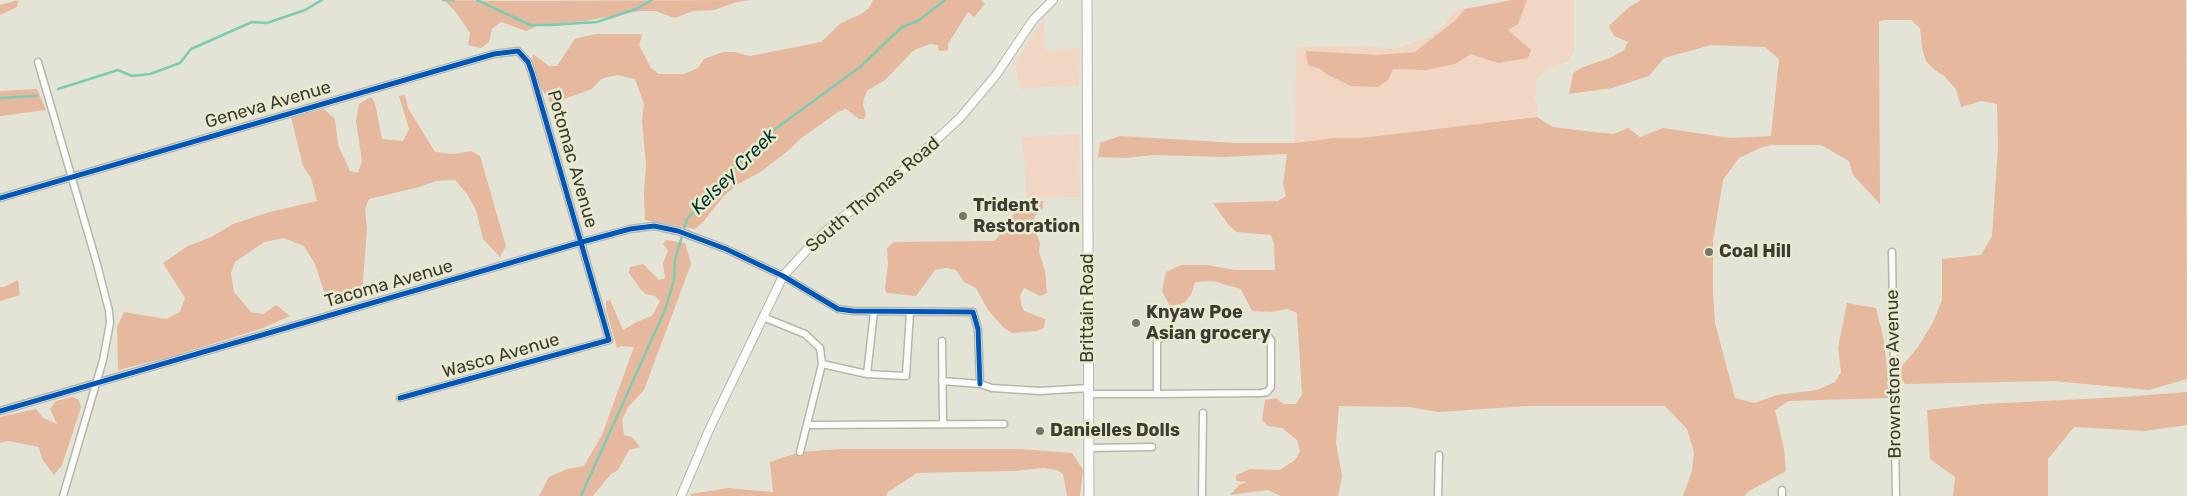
<!DOCTYPE html>
<style>
body{margin:0}
canvas{display:block;background:#e3e4d5}
</style>
<canvas width="2187" height="496"></canvas>
<script>
const context = document.querySelector('canvas').getContext('2d');
context.lineJoin = 'round';
function paint(path, color) {
  context.fillStyle = color;
  context.fill(path, 'evenodd');
}
function toPath(rows) {
  const path = new Path2D();
  for (const r of rows) {
    path.moveTo(r[0], r[1]);
    for (let i = 2; i < r.length; i += 2) path.lineTo(r[i], r[i + 1]);
  }
  return path;
}
function stroke(path, color, width, dash) {
  context.strokeStyle = color;
  context.lineWidth = width;
  context.lineCap = dash ? 'butt' : 'round';
  context.setLineDash(dash || []);
  context.stroke(path);
}
function write(font, color, halo, rows, align = 'center') {
  context.font = font + ' Rubik,sans-serif';
  context.lineWidth = 5;
  context.setLineDash([]);
  context.textBaseline = 'middle';
  context.strokeStyle = halo;
  context.fillStyle = color;
  for (const [text, x, y, turn = 0] of rows) {
    context.save();
    context.translate(x, y);
    context.rotate((+turn || 0) * Math.PI / 180);
    context.textAlign = isNaN(turn) ? turn : align;
    if (halo) context.strokeText(text, 0, 0);
    context.fillText(text, 0, 0);
    context.restore();
  }
}
paint(toPath([
 [1512,0,1574,0,1574,50,1569,61,1545,71,1536,81,1535,99,1538,109,1537,117,1361,138,1295,143,1296,47,1370,46,1394,49,1429,37,1446,23,1456,10],
 [1044,18,1045,51,1080,48,1079,85,1020,89,1015,63],
 [1079,134,1080,197,1026,198,1024,154,1021,137]
]), '#f1d6c4');
paint(toPath([
 [18,0,17,7,0,15,0,5],
 [444,0,498,1,751,0,737,2,714,10,693,11,675,18,655,11,640,11,585,21,540,25,526,31,501,22,492,29,489,42,481,48,468,45,470,33,455,11],
 [873,0,981,0,985,4,974,17,968,12,948,44,948,50,939,51,938,45,930,44,914,50,885,80,868,90,864,98,863,105,866,114,864,119,859,119,846,109,838,112,800,139,790,149,762,171,735,186,723,197,703,222,695,229,645,220,644,192,646,165,642,121,644,104,635,79,617,75,601,79,592,89,564,99,555,110,541,88,532,60,533,54,549,66,557,66,575,39,595,34,642,34,639,45,651,68,659,74,684,74,698,68,704,59,723,52,735,52,750,56,821,42,841,23,861,14,869,8],
 [1512,0,1527,0,1518,24,1508,30,1531,50,1528,58,1498,63,1471,54,1455,64,1426,70,1393,69,1388,80,1378,87,1351,86,1328,75,1320,69,1308,65,1306,51,1378,55,1415,52,1456,20,1465,9],
 [1641,0,2186,0,2187,379,2149,390,2053,381,1905,384,1901,378,1902,366,1918,347,1933,322,1942,300,1942,259,1981,255,1992,236,1998,147,1997,104,1981,101,1961,107,1956,89,1944,76,1935,70,1926,61,1922,48,1920,28,1911,20,1885,20,1879,21,1880,204,1853,175,1849,161,1821,145,1771,145,1760,148,1739,158,1723,180,1713,241,1713,292,1715,323,1735,398,1754,403,1777,395,1817,390,1835,382,1841,372,1838,348,1847,303,1876,308,1884,341,1890,398,1788,401,1775,410,1784,449,1786,471,1749,491,1744,496,1683,496,1692,471,1694,452,1687,429,1665,406,1527,406,1439,412,1409,407,1339,406,1336,443,1342,476,1338,496,1281,496,1268,490,1230,495,1239,485,1247,482,1236,481,1236,475,1250,469,1280,470,1295,460,1300,451,1297,440,1282,428,1268,426,1262,420,1265,400,1276,398,1284,404,1296,404,1302,394,1297,313,1287,309,1271,312,1252,311,1241,289,1213,281,1195,282,1191,295,1184,303,1170,306,1162,291,1166,272,1181,265,1207,265,1235,270,1275,270,1274,244,1271,235,1236,232,1228,224,1213,203,1278,201,1286,196,1283,184,1287,154,1223,157,1153,155,1125,158,1098,157,1100,143,1120,136,1237,143,1295,143,1335,138,1361,138,1537,117,1553,127,1593,132,1614,134,1628,128,1640,137,1663,128,1730,138,1771,136,1779,59,1765,47,1711,45,1664,58,1649,76,1612,88,1569,94,1573,73,1583,67,1610,58,1624,50,1628,42,1614,36,1609,26,1629,7],
 [37,89,46,110,0,116,0,91],
 [405,95,408,108,435,152,453,154,471,151,480,156,506,246,500,257,483,239,476,210,467,194,455,180,436,181,419,187,369,199,365,209,367,228,362,295,339,303,326,298,315,264,304,246,284,238,264,242,235,262,231,273,234,292,251,312,263,314,276,305,290,316,263,328,170,357,118,370,117,327,124,312,166,319,180,312,185,298,163,263,188,246,211,237,233,224,270,212,317,201,311,178,303,166,291,117,324,109,335,119,338,145,350,171,358,173,362,161,356,121,359,104,371,97,375,103,382,139,403,141,409,129,399,96],
 [1034,201,1043,201,1043,208,1035,216,1033,225,1040,243,1039,252,1045,271,1047,293,1040,296,1024,288,1020,296,1021,304,1024,311,1045,319,1044,328,1037,331,1012,333,1003,327,988,310,976,288,964,282,956,270,946,268,935,270,916,296,887,293,885,290,888,263,887,248,894,242,995,241,1018,208,1023,204],
 [666,240,685,243,691,264,644,390,628,407,622,420,624,435,632,437,640,447,629,450,618,470,610,475,593,496,539,496,549,477,567,469,584,466,602,435,634,347,621,346,617,348,606,309,606,301,610,300,623,330,637,322,652,316,660,301,655,296,646,294,641,290,629,273,630,267,643,264,659,280,665,278,663,263,668,251,663,244],
 [18,280,20,295,0,301,0,287,4,287],
 [2187,392,2187,425,2144,431,2074,427,2048,459,2048,496,1953,496,1955,477,1930,459,1927,410,1984,404,2123,397],
 [71,397,78,399,81,407,62,465,54,475,42,459,39,447,8,441,0,443,0,417,36,409,43,418,57,424,50,409,56,401],
 [841,449,1020,449,1072,453,1083,470,1080,496,1067,496,1063,474,1057,470,1043,468,1014,471,917,473,888,492,886,496,691,496,691,494,728,488,773,492,770,462,800,452]
]), '#e6b89d');
stroke(toPath([
 [443,0,454,0],
 [477,0,530,25,550,25,597,22,636,9,652,0],
 [58,89,118,70,132,76,150,74,180,63,191,49,252,22,267,23,305,10,322,0],
 [0,98,36,96],
 [581,496,665,310,674,280,675,260,687,219,763,138,860,67,902,27,918,21,945,0]
]), '#7bccb2', 2.5);
const minor = toPath([
 [38,62,97,264,109,311,110,323,103,360,63,496],
 [0,198,494,54,518,51,528,62,532,73,609,340,400,398],
 [1892,252,1896,496],
 [763,317,805,334,820,348,822,364,800,452],
 [942,341,943,423],
 [822,364,867,374,906,376,910,312],
 [867,374,874,312],
 [942,381,980,384,992,388,1040,391,1089,388],
 [1089,394,1157,394,1261,393,1267,392,1271,387,1271,340,1267,335,1263,335,1161,337,1157,342,1157,394],
 [0,411,582,242,630,229,654,226,678,231,726,249,783,276,838,309,853,311,973,312,978,329,980,384],
 [807,425,1004,424],
 [1090,448,1152,447],
 [1202,496,1203,413],
 [1438,496,1439,455],
 [1782,496,1782,490]
]);
const tertiary = toPath([
 [681,496,709,430,783,276,816,240,835,223,899,174,960,118,996,75,1033,20,1053,0]
]);
const secondary = toPath([
 [1087,0,1089,496]
]);
stroke(minor, '#b6b7ab', 9);
stroke(tertiary, '#b6b7ab', 10);
stroke(secondary, '#b6b7ab', 11);
stroke(minor, '#fbfbf9', 6);
stroke(tertiary, '#fbfbf9', 8);
stroke(secondary, '#fbfbf9', 9);
stroke(toPath([
 [0,198,494,54,518,51,528,62,532,73,609,340,400,398],
 [0,411,582,242,630,229,654,226,678,231,726,249,783,276,838,309,853,311,973,312,978,329,980,384]
]), '#0057b8', 5);
for (const [x, y, r, color] of [
 [963,216,5,"#76776b"],
 [1709,252,5,"#76776b"],
 [1136,323,5,"#76776b"],
 [1040,431,5,"#76776b"]
]) {
  const dot = new Path2D();
  dot.arc(x, y, r, 0, 2 * Math.PI);
  context.fillStyle = color;
  context.fill(dot);
  stroke(dot, '#e9eacf', 2);
}
write('18px', '#3c3c32', '#e9eacf', [
 ["Geneva Avenue",268,105,-16],
 ["Potomac Avenue",572,159,74],
 ["South Thomas Road",873,195,-40],
 ["Tacoma Avenue",389,284,-16],
 ["Brittain Road",1088,308,-90],
 ["Wasco Avenue",501,356,-16],
 ["Brownstone Avenue",1894,374,-91]
]);
write('bold 18px', '#3c3c32', '#e9eacf', [
 ["Trident",973,206],
 ["Restoration",973,227],
 ["Coal Hill",1719,252],
 ["Knyaw Poe",1146,313],
 ["Asian grocery",1146,334],
 ["Danielles Dolls",1050,431]
], 'left');
write('italic 19px', '#02382c', '#e9eacf', [
 ["Kelsey Creek",734,172,-45]
]);
</script>
